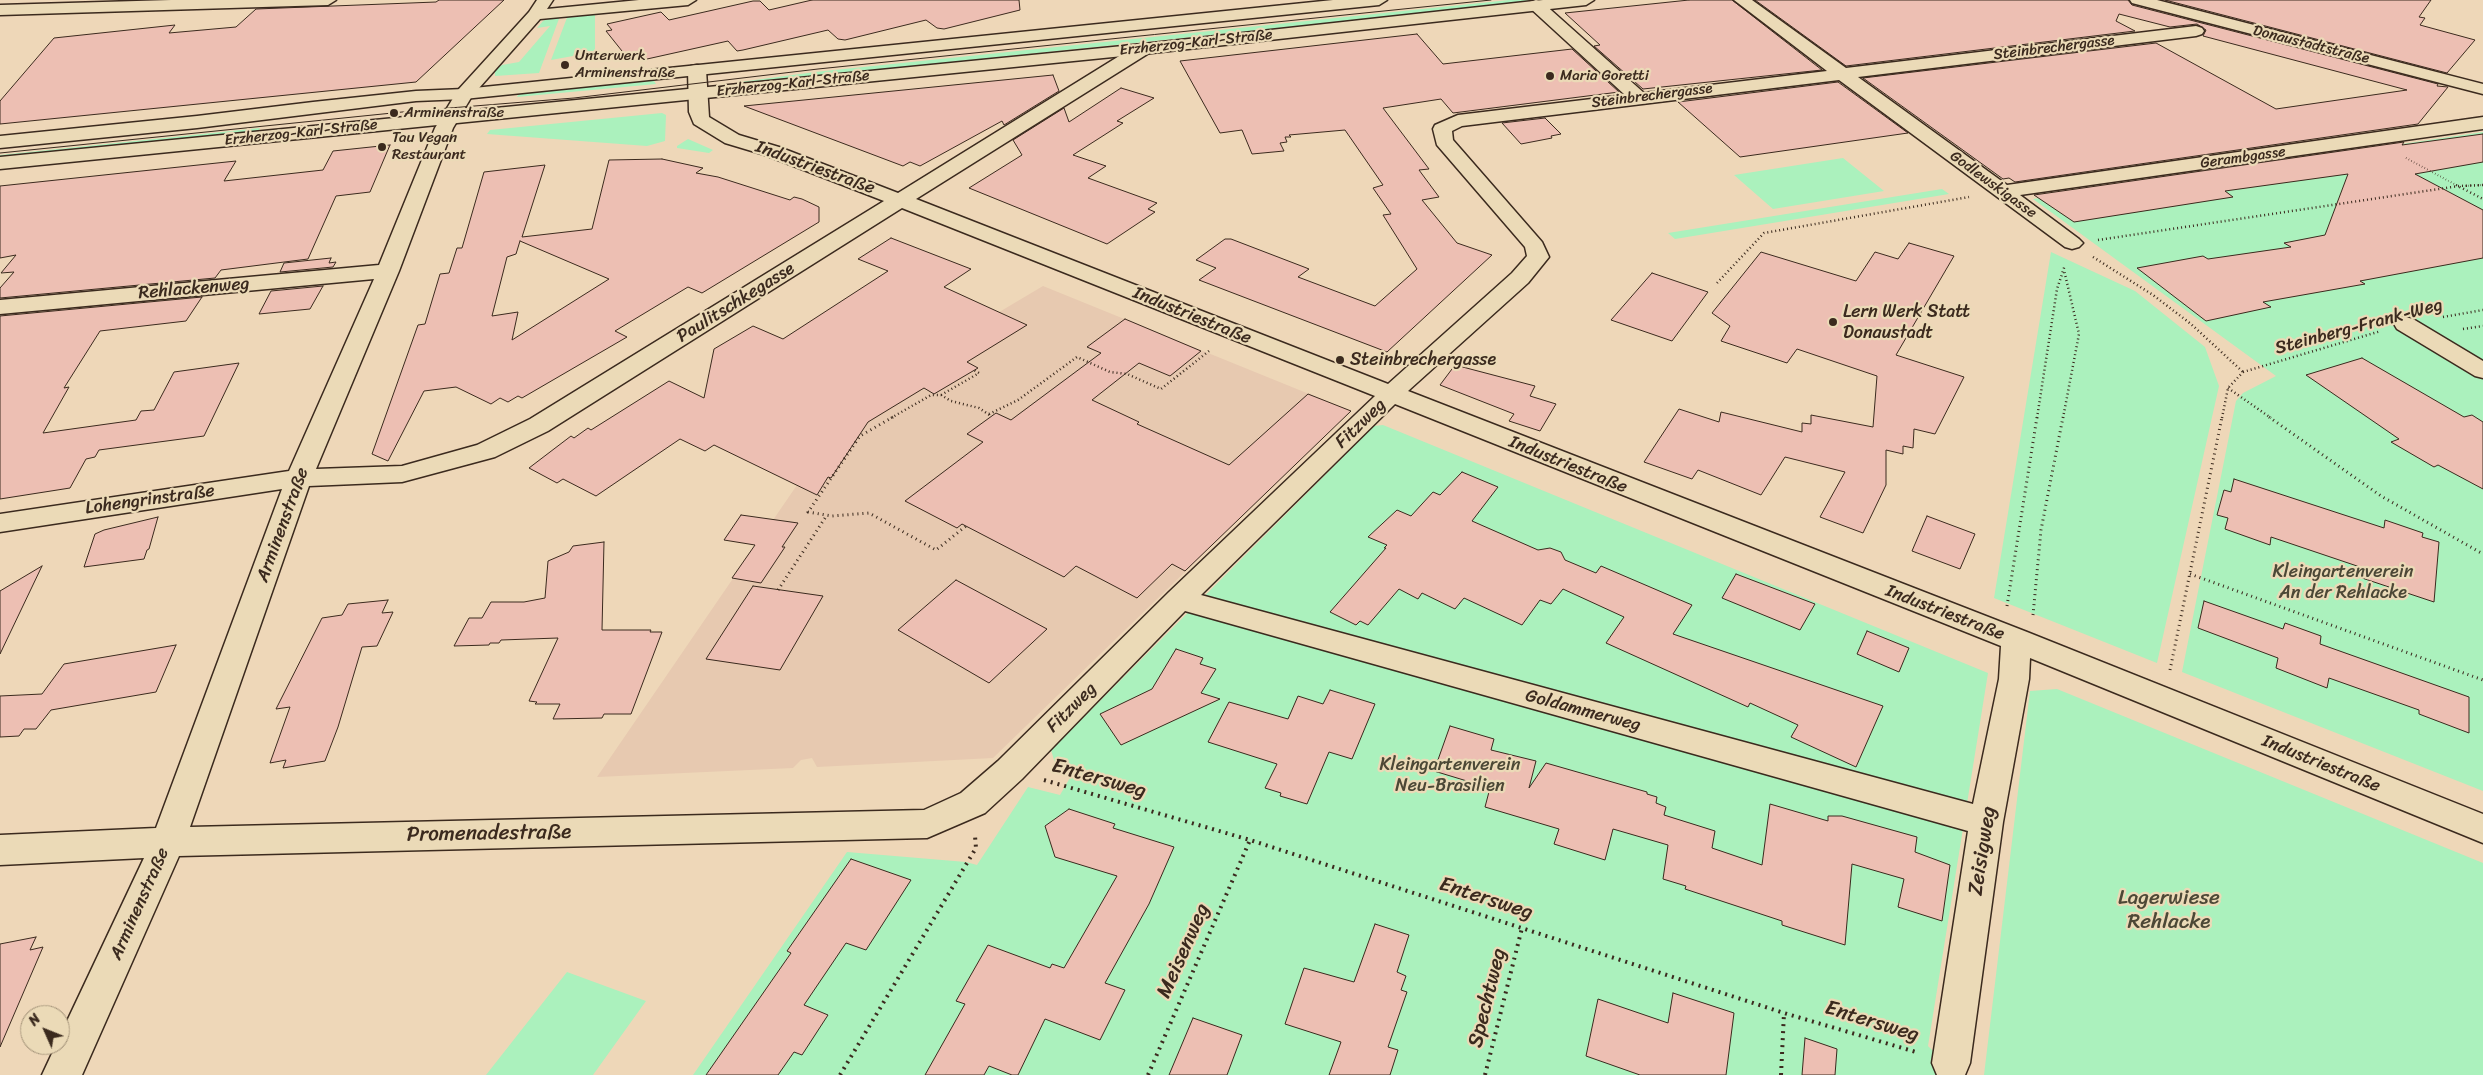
<!DOCTYPE html>
<meta charset="utf-8">
<style>
body{margin:0}
#map{position:relative;width:2483px;height:1075px;overflow:hidden;background:#eed7b8;font-family:Sriracha,sans-serif}
canvas{display:block}
.north{position:absolute;left:20px;top:1005px;width:50px;height:50px;box-sizing:border-box;background:#ebdab7;border:1px solid #a5947a;border-radius:50%;rotate:314deg;font-size:14px;font-weight:700;line-height:20px;text-align:center;color:#3b2a1e}
.north::after{content:'';display:block;margin:auto;width:18px;height:22px;background:#3b2a1e;clip-path:polygon(50% 0,100% 100%,50% 72%,0 100%)}
</style>
<div id="map">
<canvas width="2483" height="1075"></canvas>
<div class="north">N</div>
</div>
<script>
const context = document.querySelector('canvas').getContext('2d');
context.lineJoin = 'round';
function paint(path, color) {
  context.fillStyle = color;
  context.fill(path, 'evenodd');
}
function toPath(rows) {
  const path = new Path2D();
  for (const r of rows) {
    path.moveTo(r[0], r[1]);
    for (let i = 2; i < r.length; i += 2) path.lineTo(r[i], r[i + 1]);
  }
  return path;
}
function stroke(path, color, width, dash) {
  context.strokeStyle = color;
  context.lineWidth = width;
  context.lineCap = dash ? 'butt' : 'round';
  context.setLineDash(dash || []);
  context.stroke(path);
}
function write(font, color, halo, rows, align = 'center') {
  context.font = font + ' Sriracha,sans-serif';
  context.lineWidth = 4.5;
  context.setLineDash([]);
  context.textBaseline = 'middle';
  context.strokeStyle = halo;
  context.fillStyle = color;
  for (const [text, x, y, turn = 0] of rows) {
    context.save();
    context.translate(x, y);
    context.rotate((+turn || 0) * Math.PI / 180);
    context.textAlign = isNaN(turn) ? turn : align;
    if (halo) context.strokeText(text, 0, 0);
    context.fillText(text, 0, 0);
    context.restore();
  }
}
paint(toPath([
 [1043,286,1351,411,993,758,817,767,812,758,801,760,793,768,597,777,858,396]
]), '#e7c9b0');
paint(toPath([
 [1509,0,1548,0,740,84,740,82,815,72],
 [595,13,595,52,551,60,568,15],
 [560,16,539,73,495,76,495,70,502,65,519,62,550,26,537,28,543,21,550,17],
 [647,80,654,81,656,84,517,97,519,93],
 [662,113,666,115,665,141,647,146,487,134,490,130],
 [260,128,257,134,0,160,0,155],
 [2483,132,2483,791,2182,672,2236,401,2243,393,2276,376,2033,199],
 [688,139,713,150,709,153,677,148,677,146],
 [1843,158,1884,191,1773,209,1734,175],
 [1942,189,1949,194,1675,239,1668,233],
 [2051,252,2135,291,2205,347,2219,386,2157,663,1994,598],
 [1383,425,1988,673,1928,1046,1957,1075,693,1075,847,852,966,862,977,865,1028,787,1060,795,1071,776,1057,770,1051,750,1374,426],
 [2057,689,2483,863,2483,1075,1984,1075,2030,691],
 [567,972,646,1001,593,1075,486,1075]
]), '#abf1bd');
const building = toPath([
 [439,0,504,0,416,82,0,124,0,101,54,38,175,25,169,33,236,27,256,9,436,2,439,0],
 [812,0,1019,0,1020,10,944,29,937,28,926,20,845,40,838,39,828,30,743,50,737,51,728,41,638,61,632,54,626,56,606,31,612,30,607,24,661,12,669,20,753,1,760,1,769,10,812,0],
 [1689,0,1732,0,1822,70,1643,89,1594,46,1600,45,1565,13,1689,0],
 [1755,0,2128,0,2132,5,2438,84,2437,86,2448,87,2418,124,2015,182,2009,178,2003,179,1863,78,2156,43,2276,109,2407,90,2203,36,2206,30,2197,24,2170,27,2119,14,2116,21,2135,31,1846,66,1755,0],
 [2165,0,2431,0,2419,17,2425,18,2420,25,2475,40,2447,73,2165,0],
 [1417,34,1443,64,1572,49,1619,92,1453,113,1441,99,1383,108,1429,169,1419,170,1439,197,1422,200,1457,243,1492,255,1387,352,1199,280,1216,268,1196,260,1225,239,1231,239,1304,267,1309,269,1298,277,1375,306,1417,269,1383,215,1391,214,1373,188,1383,185,1345,130,1289,135,1291,137,1285,137,1287,142,1280,143,1284,151,1252,154,1242,130,1220,133,1180,61,1417,34],
 [1053,75,1059,91,1004,125,1002,121,920,166,910,162,903,166,744,106,1053,75],
 [1838,82,1908,133,1740,157,1678,102,1838,82],
 [1121,88,1154,98,1117,121,1123,123,1073,155,1106,166,1088,178,1157,203,1148,209,1155,212,1107,244,969,188,1022,155,1013,140,1064,108,1069,122,1121,88],
 [1545,118,1561,134,1551,136,1552,138,1521,144,1502,123,1545,118],
 [2483,134,2483,162,2415,174,2483,210,2483,258,2360,281,2365,284,2263,302,2271,307,2206,321,2137,268,2203,256,2208,259,2291,247,2284,243,2325,235,2348,174,2225,191,2233,197,2074,222,2034,195,2404,142,2402,145,2483,134],
 [390,145,370,192,336,196,308,259,221,270,215,278,0,298,0,288,14,272,1,273,16,255,0,258,0,186,236,161,224,181,323,170,333,151,390,145],
 [662,159,703,168,696,173,718,177,790,200,794,197,802,199,819,207,819,222,702,293,688,287,615,331,627,337,522,398,518,396,508,402,500,398,491,404,456,387,424,391,388,461,372,454,418,325,425,324,440,274,449,273,457,248,462,248,484,172,545,165,522,237,592,229,609,160,662,159],
 [520,241,609,279,512,340,518,312,492,316,507,257,516,254,520,241],
 [891,238,971,269,944,287,1027,325,967,362,978,368,934,394,924,388,868,422,831,478,828,477,817,495,714,445,705,451,680,439,596,496,563,479,557,483,529,468,571,436,574,438,588,428,591,430,669,381,704,398,714,349,753,326,783,339,888,271,858,259,891,238],
 [1909,243,1954,256,1896,355,1964,377,1935,434,1914,429,1913,448,1903,446,1903,454,1886,450,1886,485,1863,533,1820,517,1845,472,1785,457,1761,495,1698,470,1692,479,1644,462,1679,409,1719,422,1721,412,1802,432,1802,423,1811,424,1811,415,1873,427,1877,376,1797,349,1787,363,1721,341,1730,326,1712,313,1761,252,1856,281,1875,252,1898,259,1909,243],
 [331,258,329,263,336,262,333,267,280,272,284,263,331,258],
 [1652,273,1708,292,1672,341,1611,320,1652,273],
 [323,286,310,309,259,314,271,291,323,286],
 [202,297,186,321,100,331,64,388,69,387,43,433,136,420,141,411,154,410,174,372,239,363,204,436,99,450,95,457,86,459,70,488,0,499,0,316,202,297],
 [1125,319,1201,351,1170,376,1139,363,1092,400,1139,422,1137,424,1229,465,1308,394,1351,411,1185,571,1172,564,1137,598,1076,566,1064,577,962,524,957,528,905,501,983,442,967,434,996,413,1011,420,1101,353,1087,347,1125,319],
 [2362,358,2464,417,2472,415,2483,422,2483,489,2438,465,2434,467,2391,442,2399,439,2306,375,2362,358],
 [1455,365,1535,386,1530,396,1556,404,1540,431,1509,421,1514,414,1440,385,1455,365],
 [1462,472,1498,487,1472,521,1538,550,1550,548,1561,552,1565,560,1596,573,1601,566,1692,605,1673,634,1883,706,1856,767,1791,737,1798,725,1750,703,1748,707,1606,643,1624,617,1563,589,1551,604,1540,600,1522,625,1464,598,1455,609,1422,593,1418,599,1399,589,1368,625,1360,621,1356,625,1330,612,1386,548,1384,548,1387,545,1368,537,1397,510,1411,516,1433,492,1440,495,1462,472],
 [2234,479,2384,528,2385,520,2423,533,2422,537,2439,542,2434,602,2362,578,2363,568,2271,537,2270,545,2225,529,2228,518,2217,515,2224,490,2231,492,2234,479],
 [741,515,798,523,782,547,785,547,761,583,732,578,755,545,724,540,741,515],
 [1927,516,1975,534,1960,569,1912,551,1927,516],
 [158,517,149,549,147,550,144,559,84,567,95,534,104,530,158,517],
 [604,542,602,630,651,630,650,632,662,632,631,714,604,714,602,718,553,719,560,704,535,704,537,702,529,701,558,638,501,640,499,643,490,643,489,645,454,646,469,618,482,618,491,602,524,602,545,598,548,561,569,552,573,546,604,542],
 [42,566,0,654,0,591,42,566],
 [1736,574,1815,604,1800,630,1722,598,1736,574],
 [956,580,1047,629,989,683,898,630,956,580],
 [753,586,823,596,780,670,706,659,753,586],
 [388,600,382,613,393,612,377,646,362,647,338,727,325,761,283,768,286,760,270,763,290,707,276,709,322,618,342,615,348,604,388,600],
 [2204,601,2283,629,2285,623,2321,636,2320,644,2469,697,2469,733,2419,714,2419,710,2329,678,2327,688,2276,668,2278,658,2198,628,2204,601],
 [1867,631,1909,648,1899,672,1857,654,1867,631],
 [176,645,156,692,51,710,36,729,24,729,19,736,0,737,0,696,42,694,64,664,176,645],
 [1176,649,1203,658,1200,664,1216,669,1201,693,1220,699,1121,745,1100,714,1152,689,1176,649],
 [1330,690,1375,704,1352,759,1329,752,1307,804,1280,796,1281,793,1265,788,1277,764,1208,742,1229,702,1288,719,1298,696,1323,704,1330,690],
 [1450,726,1494,739,1491,750,1536,761,1529,788,1546,763,1647,792,1647,794,1657,797,1656,803,1666,807,1664,815,1715,831,1712,848,1762,865,1770,804,1828,821,1828,816,1842,816,1917,837,1915,852,1950,865,1942,921,1898,907,1904,879,1852,864,1845,945,1782,925,1782,921,1685,889,1686,886,1663,879,1668,845,1613,829,1605,860,1554,844,1559,829,1485,807,1490,788,1434,771,1450,726],
 [1069,809,1115,824,1113,828,1174,847,1149,904,1105,983,1125,990,1100,1040,1045,1019,1018,1075,1012,1075,989,1066,984,1075,925,1075,965,1004,956,1001,988,945,1050,968,1052,964,1064,968,1117,876,1055,857,1045,826,1069,809],
 [851,859,911,880,866,950,846,943,804,1005,828,1015,802,1055,794,1052,778,1075,706,1075,791,953,787,951,851,859],
 [1375,924,1409,935,1397,972,1406,976,1401,990,1407,992,1388,1047,1398,1050,1390,1075,1329,1075,1341,1042,1285,1024,1304,968,1354,982,1375,924],
 [36,937,30,950,43,947,0,1047,0,944,36,937],
 [1673,993,1734,1013,1726,1075,1640,1075,1586,1056,1598,999,1668,1023,1673,993],
 [1193,1018,1242,1035,1227,1075,1169,1075,1193,1018],
 [1805,1038,1837,1049,1835,1075,1802,1075,1805,1038]
]);
paint(building, '#edbfb3');
stroke(building, '#3b2a1e', 1);
const minor = toPath([
 [171,0,336,0,328,5,0,15,0,5,171,0],
 [537,0,553,0,547,9,639,0,696,0,688,5,540,19,472,96,453,128,399,271,316,469,402,466,477,445,530,419,884,201,765,155,725,143,694,124,689,112,688,70,691,66,697,65,703,66,706,70,709,117,739,135,779,147,898,193,1137,45,1149,45,1151,49,1149,53,916,199,1388,384,1512,273,1527,256,1525,247,1437,145,1433,129,1435,125,1458,115,1625,95,1530,8,1528,5,1530,2,1536,0,1542,2,1644,93,1827,71,1734,0,1752,0,1846,68,2196,26,2202,28,2204,31,2202,34,2196,36,1858,77,2007,185,2483,117,2483,129,2020,195,2079,239,2083,243,2079,247,2072,249,2065,247,1839,80,1462,126,1452,131,1453,140,1542,242,1549,257,1528,283,1408,391,2027,632,2483,814,2483,843,2030,658,2029,679,2003,822,1970,1063,1965,1075,1937,1075,1932,1063,1968,831,1185,611,1022,779,985,813,927,838,179,856,82,1075,42,1075,56,1045,60,1045,60,1036,144,858,0,865,0,835,156,828,282,489,0,532,0,514,289,471,374,279,0,314,0,300,379,265,435,128,458,90,529,12,537,0],
 [902,208,1375,396,1169,592,998,761,961,793,924,810,190,827,309,486,402,482,495,457,548,431,902,208],
 [1395,404,2001,646,1999,679,1973,804,1201,595,1395,404],
 [2405,317,2413,319,2483,361,2483,378,2475,376,2397,329,2394,324,2397,319,2405,317]
]);
const major = toPath([
 [1333,0,1387,0,1379,5,464,99,416,101,197,128,0,148,0,136,197,116,313,102,416,91,464,89,1333,0],
 [1543,0,1594,0,1586,5,1143,54,0,169,0,157,1143,44,1543,0],
 [2130,0,2157,0,2483,84,2483,94,2132,3,2130,0]
]);
stroke(minor, '#3b2a1e', 3);
stroke(major, '#3b2a1e', 3);
stroke(toPath([
 [2406,158,2458,186],
 [2462,186,2483,185]
]), '#3b2a1e', 2, [0.5, 2.5]);
stroke(toPath([
 [2456,185,2483,199],
 [2098,240,2459,186,2483,185],
 [2093,257,2153,295,2191,324,2243,372],
 [1717,283,1764,233,1969,197],
 [2443,317,2483,310],
 [2463,329,2483,326],
 [2243,372,2381,331],
 [2228,388,2271,418],
 [941,395,979,373,974,370],
 [989,414,1018,400,1077,357,1110,372,1127,374,1161,389,1209,351],
 [891,418,931,395,941,395,951,401,979,408,991,416],
 [2037,418,2057,289,2065,265],
 [2063,418,2079,334,2064,270],
 [2222,418,2228,388,2243,372]
]), '#3b2a1e', 2.5, [1, 3]);
stroke(toPath([
 [893,417,860,436,808,512,832,516,869,513,936,550,966,526],
 [2269,417,2381,496,2483,554],
 [2190,574,2483,680],
 [778,590,827,515],
 [2007,606,2037,417],
 [2033,615,2041,530,2063,417],
 [2170,670,2222,417]
]), '#3b2a1e', 3, [1, 4]);
stroke(toPath([
 [1044,780,1250,840,1784,1013,1916,1052],
 [840,1075,976,848,975,836],
 [1148,1075,1250,840],
 [1485,1075,1522,928],
 [1781,1075,1784,1013]
]), '#3b2a1e', 4, [2, 5]);
paint(minor, '#ebdab7');
paint(major, '#ebdab7');
stroke(toPath([
 [0,153,412,111,574,98,818,69,1491,0]
]), '#3b2a1e', 1);
for (const [x, y, r, color] of [
 [565,65,5,"#3b2a1e"],
 [1550,76,5,"#3b2a1e"],
 [394,113,5,"#3b2a1e"],
 [382,147,5,"#3b2a1e"],
 [1833,322,5,"#3b2a1e"],
 [1340,360,5,"#3b2a1e"]
]) {
  const dot = new Path2D();
  dot.arc(x, y, r, 0, 2 * Math.PI);
  context.fillStyle = color;
  context.fill(dot);
  stroke(dot, '#ebdab7', 2);
}
write('15px', '#3b2a1e', '#ebdab7', [
 ["Erzherzog-Karl-Straße",1196,43,-6],
 ["Donaustadtstraße",2311,45,14],
 ["Steinbrechergasse",2054,48,-7],
 ["Erzherzog-Karl-Straße",793,84,-6],
 ["Steinbrechergasse",1652,96,-7],
 ["Erzherzog-Karl-Straße",301,133,-6],
 ["Gerambgasse",2243,158,-8],
 ["Godlewskigasse",1993,185,36]
]);
write('15px', '#3b2a1e', '#ebdab7', [
 ["Unterwerk",575,56],
 ["Arminenstraße",575,73],
 ["Maria Goretti",1560,76],
 ["Arminenstraße",404,113],
 ["Tau Vegan",392,138],
 ["Restaurant",392,155]
], 'left');
write('18px', '#3b2a1e', '#ebdab7', [
 ["Industriestraße",815,168,20],
 ["Rehlackenweg",194,289,-5],
 ["Paulitschkegasse",736,303,-32],
 ["Industriestraße",1192,316,22],
 ["Steinberg-Frank-Weg",2359,327,-15],
 ["Fitzweg",1361,424,-44],
 ["Industriestraße",1568,465,22],
 ["Lohengrinstraße",150,500,-8],
 ["Arminenstraße",283,525,-70],
 ["Industriestraße",1945,613,21],
 ["Fitzweg",1072,708,-45],
 ["Goldammerweg",1583,711,15],
 ["Industriestraße",2321,764,22],
 ["Arminenstraße",140,904,-66]
]);
write('18px', '#3b2a1e', '#ebdab7', [
 ["Lern Werk Statt",1843,312],
 ["Donaustadt",1843,333],
 ["Steinbrechergasse",1350,360]
], 'left');
write('18px', '#4c4836', '#ebdab7', [
 ["Kleingartenverein",2343,572],
 ["An der Rehlacke",2343,593],
 ["Kleingartenverein",1450,765],
 ["Neu-Brasilien",1450,786]
]);
write('21px', '#3b2a1e', '#ebdab7', [
 ["Entersweg",1099,779,16],
 ["Promenadestraße",489,834,-1],
 ["Zeisigweg",1983,851,-81],
 ["Entersweg",1486,899,18],
 ["Meisenweg",1184,951,-66],
 ["Spechtweg",1488,998,-76],
 ["Entersweg",1872,1022,17]
]);
write('21px', '#4c4836', '#ebdab7', [
 ["Lagerwiese",2169,899],
 ["Rehlacke",2169,923]
]);
</script>
